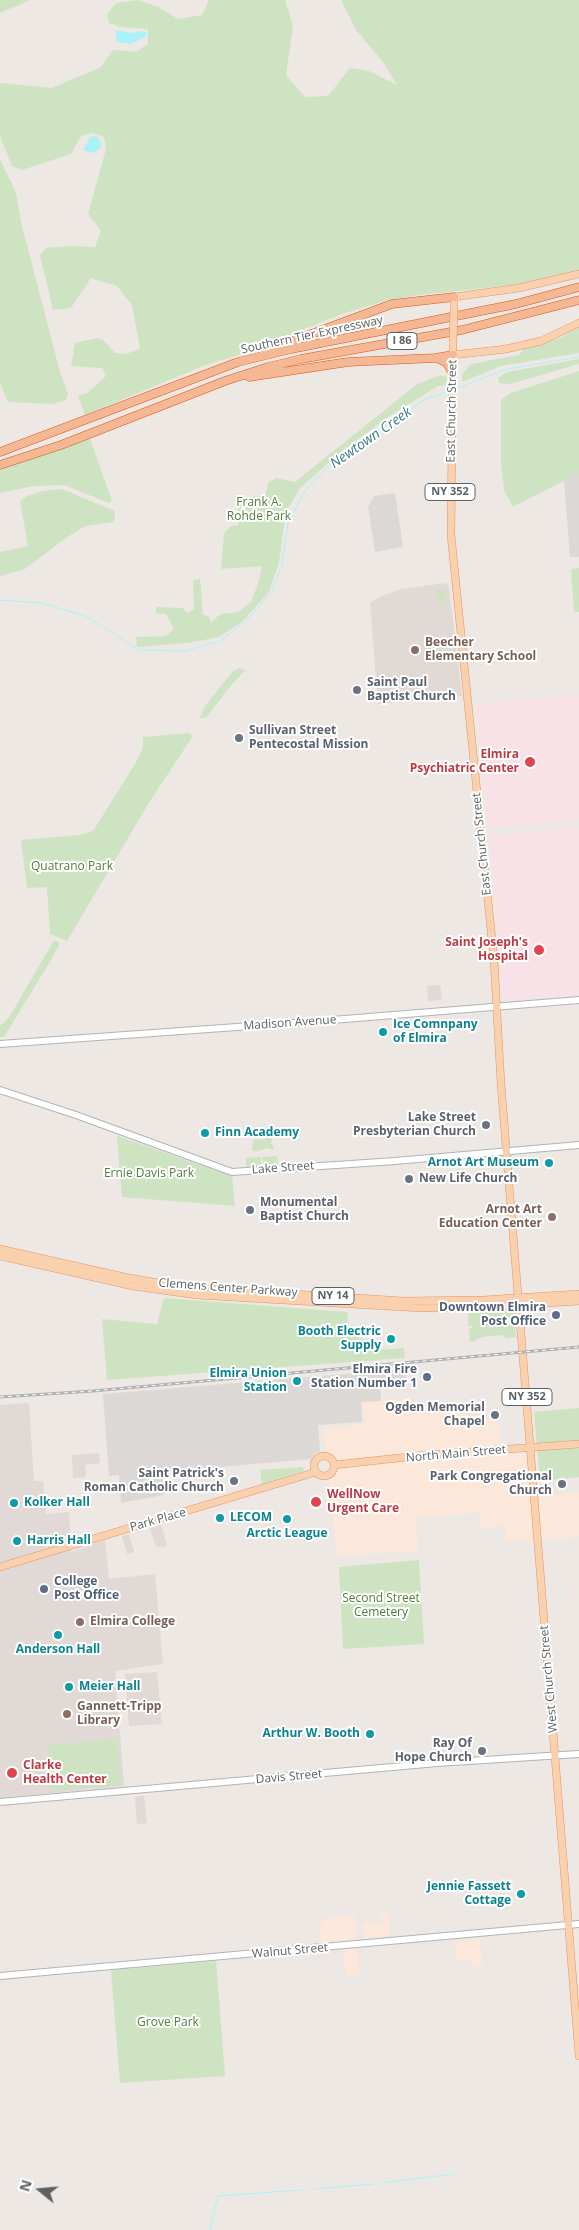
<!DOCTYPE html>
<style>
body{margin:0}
#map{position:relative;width:579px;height:2230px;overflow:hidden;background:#ede8e4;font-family:"Open Sans",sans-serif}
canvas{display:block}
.north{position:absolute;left:15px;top:2165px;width:50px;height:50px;-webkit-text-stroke:4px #fff;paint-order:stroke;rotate:287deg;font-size:14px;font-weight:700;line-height:20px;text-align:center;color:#5c6264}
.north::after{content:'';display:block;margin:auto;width:18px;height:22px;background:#5c6264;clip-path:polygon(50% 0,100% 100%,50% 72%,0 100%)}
</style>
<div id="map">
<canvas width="579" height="2230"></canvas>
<div class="north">N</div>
</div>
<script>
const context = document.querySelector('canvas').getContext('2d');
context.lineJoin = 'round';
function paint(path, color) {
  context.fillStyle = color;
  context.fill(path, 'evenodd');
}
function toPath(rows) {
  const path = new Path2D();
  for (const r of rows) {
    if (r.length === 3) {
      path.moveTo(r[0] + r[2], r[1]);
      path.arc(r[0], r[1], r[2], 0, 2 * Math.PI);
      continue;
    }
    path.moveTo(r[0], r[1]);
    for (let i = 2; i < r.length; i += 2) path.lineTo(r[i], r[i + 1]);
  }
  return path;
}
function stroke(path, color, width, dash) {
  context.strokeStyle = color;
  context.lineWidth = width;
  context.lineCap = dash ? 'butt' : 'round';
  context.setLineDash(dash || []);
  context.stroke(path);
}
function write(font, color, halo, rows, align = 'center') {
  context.font = font + ' "Open Sans",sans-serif';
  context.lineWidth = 4;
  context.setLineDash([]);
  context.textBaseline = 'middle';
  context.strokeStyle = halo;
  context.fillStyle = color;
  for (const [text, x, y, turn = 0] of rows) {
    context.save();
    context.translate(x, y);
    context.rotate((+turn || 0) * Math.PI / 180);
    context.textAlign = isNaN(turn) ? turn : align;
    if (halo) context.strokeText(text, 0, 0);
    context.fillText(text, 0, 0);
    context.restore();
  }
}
paint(toPath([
 [409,1398,410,1413,470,1409,471,1422,498,1419,502,1454,536,1452,539,1497,579,1492,579,1537,506,1542,505,1526,481,1528,480,1513,416,1517,418,1551,337,1556,324,1429,365,1424,363,1403],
 [389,1913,390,1936,364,1938,363,1924,381,1923,380,1914],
 [355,1915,359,1975,346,1976,343,1942,320,1944,319,1925,323,1924,322,1919],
 [480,1939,482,1966,471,1967,470,1959,456,1960,455,1942]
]), '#fbe8db');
paint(toPath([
 [579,473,579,557,570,557,564,481],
 [395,493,403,547,375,552,368,507,374,496],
 [405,1369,406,1383,380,1385,381,1401,361,1402,362,1422,318,1425,320,1452,315,1453,311,1459,162,1472,164,1495,121,1503,119,1475,109,1476,103,1394]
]), '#dcd8d6');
paint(toPath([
 [446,583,449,587,462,696,378,704,370,603,382,596,401,589],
 [440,985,442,1000,428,1001,427,986],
 [29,1403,34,1481,43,1481,46,1514,69,1512,71,1552,105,1540,109,1579,155,1574,163,1664,115,1671,124,1786,0,1798,0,1405],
 [99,1453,100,1463,85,1465,86,1477,73,1478,72,1455],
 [161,1524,167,1546,156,1547,150,1528],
 [129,1534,134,1552,127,1554,122,1536],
 [157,1672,162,1724,129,1726,125,1674],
 [144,1796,147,1823,137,1824,135,1797]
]), '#e0d9d5');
paint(toPath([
 [579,695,579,819,488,828,476,704],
 [579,828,579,995,507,1000,502,995,490,836]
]), '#f9e1e8');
paint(toPath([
 [0,0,31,0,0,13],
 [138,0,158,7,178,19,202,15,209,0,285,0,293,26,286,75,305,97,328,96,350,68,369,71,397,85,383,62,356,30,341,0,579,0,579,271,530,283,420,295,388,300,342,314,242,354,206,365,85,415,78,396,87,393,106,376,102,368,71,366,75,343,97,338,103,340,115,353,126,354,140,349,132,305,117,286,91,278,71,308,53,310,40,255,46,248,70,246,95,247,101,231,88,214,106,149,104,137,93,133,81,136,71,154,22,170,12,166,0,136,0,83,52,88,101,67,113,50,136,52,148,44,148,29,120,27,109,23,107,14,116,3],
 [0,159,16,193,21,222,60,372,68,394,66,400,53,404,8,402,0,383],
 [579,328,579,353,501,366,462,382,462,374,471,364,519,355,524,349,562,337],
 [579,359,579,364,510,384,499,383,498,378,507,372],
 [579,371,579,473,513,507,504,490,501,462,501,400,511,393],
 [440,375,447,377,447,385,438,386,388,417,342,451,300,488,286,512,279,562,269,592,242,622,219,637,188,643,137,647,136,637,166,636,174,629,166,614,156,613,156,607,183,608,187,613,194,609,193,580,200,579,203,615,209,616,211,623,220,614,238,612,251,602,259,581,262,566,221,569,224,533,231,526,239,525,237,498,265,496,268,483,276,478,295,482,416,385],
 [89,436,112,501,109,503,64,485,33,486,0,493,0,469,42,455],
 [62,489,115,511,115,517,113,522,85,526,66,538,25,569,0,576,0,552,28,546,20,501,27,496,43,491],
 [579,568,579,612,574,612,571,569],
 [437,590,445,590,446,604,439,605],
 [430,644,433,647,440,646,441,660,436,660,433,655,425,652,424,645],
 [240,668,245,670,228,689,206,718,200,718,205,706,233,671],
 [189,733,193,736,150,801,67,941,50,934,47,887,27,888,21,840,80,835,93,831,135,764,143,748,143,737],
 [54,940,60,943,51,960,4,1037,0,1037,0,1026,10,1016],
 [117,1136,232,1176,235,1206,122,1197],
 [266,1137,272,1139,271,1143,274,1147,272,1150,267,1148,256,1152,252,1150,253,1141,256,1139,265,1140],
 [277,1156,278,1164,263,1165,262,1157],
 [261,1157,261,1165,246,1167,246,1158],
 [164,1298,347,1312,349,1331,378,1350,404,1348,405,1358,107,1380,102,1319,157,1324],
 [512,1310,514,1312,516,1337,507,1338,501,1335,482,1337,475,1341,470,1342,469,1333,472,1333,469,1332,469,1329,472,1328,472,1326,468,1326,468,1312],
 [579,1408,579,1477,540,1481,534,1412],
 [303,1467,304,1471,262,1484,260,1470],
 [419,1560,424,1644,343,1649,339,1567],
 [117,1739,121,1782,119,1785,52,1791,48,1745],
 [216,1961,225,2076,120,2083,111,1970]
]), '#cee3c2');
paint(toPath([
 [115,30,132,33,141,31,147,33,146,36,131,44,117,42],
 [96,136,100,140,101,147,97,151,91,153,83,150,90,137]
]), '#a9f3f8');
stroke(toPath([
 [455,389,507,369,579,357],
 [0,600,42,603,88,617,139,650,184,651,220,641,248,619,272,591,282,565,288,523,305,491,331,464,382,427,426,399,449,391],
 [383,2183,453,2174],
 [315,2189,373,2184],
 [210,2230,218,2196,301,2190]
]), '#a9f3f8', 1);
const secondary = toPath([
 [0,1044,320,1021,579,1000],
 [0,1090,76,1115,232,1172,395,1161,579,1145],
 [0,1802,437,1763,579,1754],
 [0,1976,579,1924]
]);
const primary = toPath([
 [454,308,454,297,519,288,579,274],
 [453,342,451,535,494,960,501,1084,579,2056],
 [453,355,506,349,541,341,579,323],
 [0,1249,124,1277,181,1287,404,1301,483,1300,579,1294],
 [0,1256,133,1286,197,1295,421,1308,485,1307,579,1301],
 [324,1466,10],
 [334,1465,426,1455,579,1444],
 [0,1567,316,1472]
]);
const highway = toPath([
 [263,352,392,304,454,297],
 [437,358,447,363,453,374],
 [249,377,348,362,435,358,453,355],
 [0,452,238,362,291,349,516,304,579,287],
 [0,465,61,445,225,381,268,367,301,359,462,330,579,300]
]);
stroke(secondary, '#afb4b6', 8);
stroke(primary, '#e79264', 8);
stroke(highway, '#e05311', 9);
stroke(secondary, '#fff', 6);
stroke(primary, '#f9d1ae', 7);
stroke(highway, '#f5b894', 8);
const rail = toPath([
 [0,1397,93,1391,579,1347]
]);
stroke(rail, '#b0b1b2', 3);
stroke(rail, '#fff', 1, [4]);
const primaryBridge = toPath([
 [453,342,454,308]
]);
stroke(primaryBridge, '#e79264', 8, []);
stroke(primaryBridge, '#f9d1ae', 7);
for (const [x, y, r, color] of [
 [415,650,5,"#8d6e63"],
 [357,690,5,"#6b7280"],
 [239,738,5,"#6b7280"],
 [530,762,6,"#e0444e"],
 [539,950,6,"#e0444e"],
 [383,1032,5,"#0f9aa8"],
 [486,1125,5,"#6b7280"],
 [205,1133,5,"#0f9aa8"],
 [549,1163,5,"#0f9aa8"],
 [409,1179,5,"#6b7280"],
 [250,1210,5,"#6b7280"],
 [552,1217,5,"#8d6e63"],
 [556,1315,5,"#5c6f8a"],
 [391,1339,5,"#0f9aa8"],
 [427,1377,5,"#5c6f8a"],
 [297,1381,5,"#0f9aa8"],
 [495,1415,5,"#6b7280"],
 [234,1481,5,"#6b7280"],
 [562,1484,5,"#6b7280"],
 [316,1502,6,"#e0444e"],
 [14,1503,5,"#0f9aa8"],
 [220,1518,5,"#0f9aa8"],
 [287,1519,5,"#0f9aa8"],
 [17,1541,5,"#0f9aa8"],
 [44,1589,5,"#5c6f8a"],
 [80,1622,5,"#8d6e63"],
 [58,1635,5,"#0f9aa8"],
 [69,1687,5,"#0f9aa8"],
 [67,1714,5,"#8d6e63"],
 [370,1734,5,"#0f9aa8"],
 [482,1751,5,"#6b7280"],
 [12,1773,6,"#e0444e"],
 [521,1894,5,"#0f9aa8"]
]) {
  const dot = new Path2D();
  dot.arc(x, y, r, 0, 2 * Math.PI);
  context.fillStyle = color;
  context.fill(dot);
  stroke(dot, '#fff', 2);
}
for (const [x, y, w] of [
 [402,341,30],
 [450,492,50],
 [333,1296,42],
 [527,1397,50]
]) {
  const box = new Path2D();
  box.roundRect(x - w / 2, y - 8.5, w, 17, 4);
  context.fillStyle = '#fff';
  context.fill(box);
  stroke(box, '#5c6264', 1);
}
write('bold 11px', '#5c6264', null, [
 ["I 86",402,341],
 ["NY 352",450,492],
 ["NY 14",333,1296],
 ["NY 352",527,1397]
]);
write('12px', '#5c6264', '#fff', [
 ["Southern Tier Expressway",312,335,-12],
 ["East Church Street",452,411,-89],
 ["East Church Street",482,844,-96],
 ["Madison Avenue",290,1023,-4],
 ["Lake Street",283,1168,-4],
 ["Clemens Center Parkway",228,1288,4],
 ["North Main Street",456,1454,-5],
 ["Park Place",158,1520,-16],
 ["West Church Street",549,1679,-95],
 ["Davis Street",289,1777,-5],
 ["Walnut Street",290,1951,-5]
]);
write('12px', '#507d3a', '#fff', [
 ["Frank A.",259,503],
 ["Rohde Park",259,517],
 ["Quatrano Park",72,867],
 ["Ernie Davis Park",149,1174],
 ["Second Street",381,1599],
 ["Cemetery",381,1613],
 ["Grove Park",168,2023]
]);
write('bold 12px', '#785e54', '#fff', [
 ["Beecher",425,643],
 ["Elementary School",425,657],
 ["Arnot Art",542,1210,"right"],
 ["Education Center",542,1224,"right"],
 ["Elmira College",90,1622],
 ["Gannett-Tripp",77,1707],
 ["Library",77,1721]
], 'left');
write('bold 12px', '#5b616d', '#fff', [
 ["Saint Paul",367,683,"left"],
 ["Baptist Church",367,697,"left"],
 ["Sullivan Street",249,731,"left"],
 ["Pentecostal Mission",249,745,"left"],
 ["Lake Street",476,1118],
 ["Presbyterian Church",476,1132],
 ["New Life Church",419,1179,"left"],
 ["Monumental",260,1203,"left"],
 ["Baptist Church",260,1217,"left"],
 ["Ogden Memorial",485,1408],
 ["Chapel",485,1422],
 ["Saint Patrick's",224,1474],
 ["Roman Catholic Church",224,1488],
 ["Park Congregational",552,1477],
 ["Church",552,1491],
 ["Ray Of",472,1744],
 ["Hope Church",472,1758]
], 'right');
write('bold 12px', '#be3a42', '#fff', [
 ["Elmira",519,755],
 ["Psychiatric Center",519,769],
 ["Saint Joseph's",528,943],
 ["Hospital",528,957],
 ["WellNow",327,1495,"left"],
 ["Urgent Care",327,1509,"left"],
 ["Clarke",23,1766,"left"],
 ["Health Center",23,1780,"left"]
], 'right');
write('bold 12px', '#0d838f', '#fff', [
 ["Ice Comnpany",393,1025],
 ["of Elmira",393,1039],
 ["Finn Academy",215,1133],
 ["Arnot Art Museum",539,1163,"right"],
 ["Booth Electric",381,1332,"right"],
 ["Supply",381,1346,"right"],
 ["Elmira Union",287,1374,"right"],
 ["Station",287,1388,"right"],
 ["Kolker Hall",24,1503],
 ["LECOM",230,1518],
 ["Arctic League",287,1534,"center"],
 ["Harris Hall",27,1541],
 ["Anderson Hall",58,1650,"center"],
 ["Meier Hall",79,1687],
 ["Arthur W. Booth",360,1734,"right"],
 ["Jennie Fassett",511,1887,"right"],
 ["Cottage",511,1901,"right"]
], 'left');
write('bold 12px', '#4e5e75', '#fff', [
 ["Downtown Elmira",546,1308],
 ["Post Office",546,1322],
 ["Elmira Fire",417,1370],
 ["Station Number 1",417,1384],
 ["College",54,1582,"left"],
 ["Post Office",54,1596,"left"]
], 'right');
write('italic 14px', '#3b7d87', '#fff', [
 ["Newtown Creek",371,438,-35]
]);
</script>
